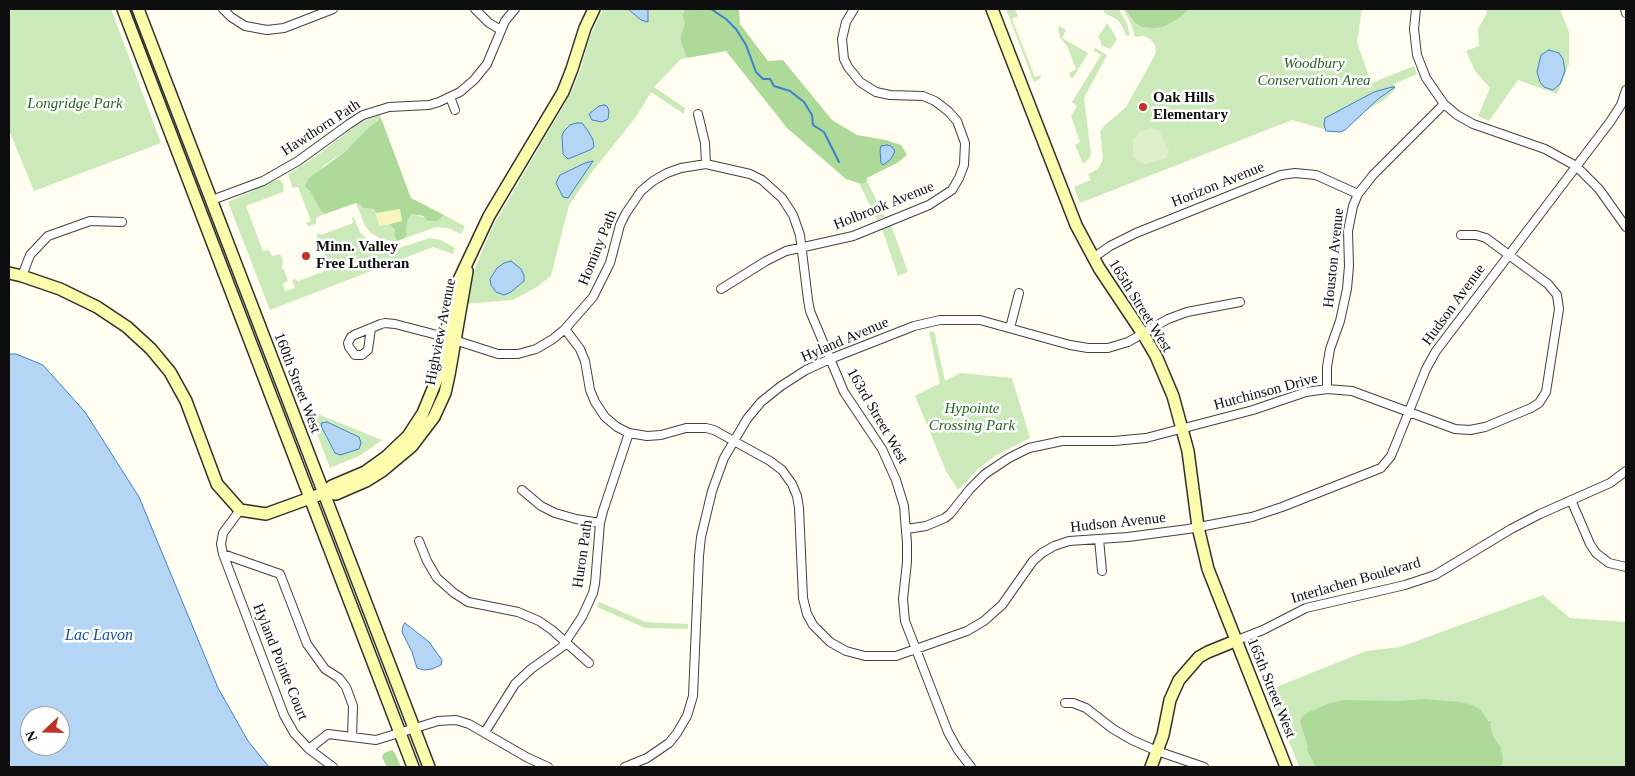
<!DOCTYPE html>
<style>
body{margin:0}
#map{position:relative;width:1635px;height:776px;overflow:hidden;background:#fffef0;font-family:"Times New Roman",serif}
canvas{display:block}
.frame{position:absolute;inset:0;border:10px solid #0e0e0e;pointer-events:none}
.north{position:absolute;left:20px;top:706px;width:50px;height:50px;box-sizing:border-box;background:#fff;border:1px solid #9f9f9f;border-radius:50%;rotate:249deg;font-size:14px;font-weight:700;line-height:20px;text-align:center;color:#0e0e0e}
.north::after{content:'';display:block;margin:auto;width:18px;height:22px;background:#bc3528;clip-path:polygon(50% 0,100% 100%,50% 72%,0 100%)}
</style>
<div id="map">
<canvas width="1635" height="776"></canvas>
<div class="frame"></div>
<div class="north">N</div>
</div>
<script>
const context = document.querySelector('canvas').getContext('2d');
context.lineJoin = 'round';
function paint(path, color) {
  context.fillStyle = color;
  context.fill(path, 'evenodd');
}
function toPath(rows) {
  const path = new Path2D();
  for (const r of rows) {
    path.moveTo(r[0], r[1]);
    for (let i = 2; i < r.length; i += 2) path.lineTo(r[i], r[i + 1]);
  }
  return path;
}
function stroke(path, color, width, dash) {
  context.strokeStyle = color;
  context.lineWidth = width;
  context.lineCap = dash ? 'butt' : 'round';
  context.setLineDash(dash || []);
  context.stroke(path);
}
function write(font, color, halo, rows, align = 'center') {
  context.font = font + ' "Times New Roman",serif';
  context.lineWidth = 5;
  context.setLineDash([]);
  context.textBaseline = 'middle';
  context.strokeStyle = halo;
  context.fillStyle = color;
  for (const [text, x, y, turn = 0] of rows) {
    context.save();
    context.translate(x, y);
    context.rotate((+turn || 0) * Math.PI / 180);
    context.textAlign = isNaN(turn) ? turn : align;
    if (halo) context.strokeText(text, 0, 0);
    context.fillText(text, 0, 0);
    context.restore();
  }
}
paint(toPath([
 [9,9,111,9,161,143,34,191,9,130],
 [603,9,628,9,631,12,647,22,648,9,685,9,682,16,685,23,681,36,681,43,687,58,681,59,654,87,685,108,684,114,651,92,636,117,592,172,569,205,551,276,537,287,513,300,464,304,472,275,493,226,570,95,580,71,591,34],
 [497,268,524,275,524,281,514,290,490,279],
 [1006,9,1015,9,1018,16,1012,19,1035,77,1041,75,1040,79,1034,82],
 [1105,9,1119,9,1127,24,1130,35,1126,36,1122,26,1118,20,1103,12],
 [1123,9,1125,9,1134,22,1170,22,1178,19,1190,9,1362,9,1357,42,1371,83,1414,66,1417,74,1394,84,1396,89,1384,100,1331,131,1292,120,1080,203,1074,187,1091,180,1088,174,1098,169,1101,164,1103,157,1100,131,1104,126,1126,107,1156,53,1155,45,1150,39,1144,36,1135,37,1131,24],
 [1487,9,1560,9,1569,32,1569,64,1557,94,1518,80,1489,121,1478,116,1490,88,1475,71,1466,51,1479,46,1478,29,1486,15],
 [1107,23,1115,35,1117,40,1110,49,1101,45,1101,41,1098,37],
 [1060,26,1066,30,1062,38,1088,53,1073,78,1070,77,1069,73,1076,69,1067,46,1060,37,1058,28],
 [1095,48,1107,55,1084,98,1091,154,1089,159,1083,164,1075,145,1080,142,1071,116,1077,106,1072,102,1101,55,1093,50],
 [380,115,381,118,368,128,351,145,346,151,323,166,310,191,320,210,325,214,316,218,316,224,308,226,306,223,311,221,298,187,293,188,292,187,288,174,315,157,354,127,368,119],
 [866,179,885,217,877,220,859,183,862,184],
 [276,180,280,180,282,182,284,189,283,192,246,206,263,251,269,250,272,256,280,254,283,261,282,270,284,269,288,281,283,284,285,291,295,288,292,280,296,279,298,281,328,270,330,264,320,243,316,239,318,239,316,235,318,233,321,235,353,223,352,217,354,218,360,232,366,238,382,248,396,249,430,238,441,240,455,248,453,254,433,247,270,310,228,202],
 [356,203,360,204,363,208,374,209,380,226,389,224,395,230,394,235,397,241,382,240,371,233,365,226],
 [412,214,438,221,444,215,465,226,461,234,448,228,436,227,403,239,407,235,406,229,408,219],
 [891,225,908,272,898,276,882,229],
 [934,331,945,381,960,373,1012,378,1030,438,995,456,979,468,958,490,946,471,915,396,940,383,929,332],
 [308,410,382,440,361,455,330,468],
 [327,422,352,433,352,452,335,453,325,436],
 [1543,595,1570,618,1626,622,1626,767,1299,767,1269,690,1366,651,1400,647],
 [599,602,646,622,688,624,688,629,645,628,597,607]
]), '#cce9ba');
paint(toPath([
 [685,9,739,9,740,24,768,61,783,60,832,120,857,135,886,140,901,145,907,155,897,163,867,178,866,182,862,184,846,179,787,128,726,51,687,58,681,43,681,35,685,23,682,16],
 [1125,9,1159,10,1190,9,1178,19,1162,27,1154,28,1142,27,1134,22],
 [381,118,411,198,444,215,438,221,428,221,423,216,412,214,408,219,406,229,407,235,403,239,397,241,394,235,395,230,389,224,402,221,400,210,376,213,374,209,363,208,360,204,356,203,325,214,320,210,310,191,305,186,309,178,346,151,351,145,368,128],
 [1425,699,1459,702,1472,705,1481,710,1488,721,1491,721,1490,726,1494,738,1501,748,1503,759,1501,767,1316,767,1307,750,1308,747,1300,722,1302,717,1307,713,1330,703,1344,700,1398,701],
 [392,750,395,753,401,767,387,767,382,757,384,753]
]), '#add999');
paint(toPath([
 [400,209,402,221,380,226,376,213]
]), '#f9f4bd');
paint(toPath([
 [1151,128,1159,131,1169,151,1166,158,1145,164,1139,162,1133,156,1133,140,1140,132],
 [961,401,967,414,954,420,948,407]
]), '#def0cb');
const water = toPath([
 [628,9,648,9,648,22,641,20,628,9],
 [1549,50,1559,53,1563,59,1565,71,1560,84,1553,90,1544,87,1540,82,1537,72,1541,55,1549,50],
 [1392,87,1395,87,1378,99,1345,130,1340,132,1326,131,1324,125,1325,118,1374,92,1392,87],
 [604,105,607,106,609,111,608,119,602,122,592,120,589,114,599,106,604,105],
 [577,123,582,123,588,131,593,140,594,147,590,150,568,159,563,154,562,136,564,131,570,125,577,123],
 [887,145,891,146,895,151,891,159,883,165,881,163,880,150,881,146,887,145],
 [593,161,568,198,563,197,556,183,560,175,585,163,593,161],
 [511,261,521,269,524,275,524,281,511,292,504,295,496,292,491,285,490,279,497,268,504,263,511,261],
 [9,354,16,354,43,365,85,412,139,497,218,688,248,741,269,767,9,767,9,354],
 [30,716,60,716,60,746,30,746,30,716],
 [327,422,359,437,361,443,359,449,340,455,335,453,322,428,321,423,327,422],
 [405,623,429,642,442,660,441,665,432,669,424,670,417,668,412,652,402,632,403,626,405,623]
]);
paint(water, '#b5d5f5');
stroke(water, '#3d80cb', 1);
stroke(toPath([
 [711,9,726,19,736,29,746,45,756,72,763,79,770,79,774,86,790,91,804,102,812,115,813,125,824,132,839,162]
]), '#3d80cb', 2);
const street = toPath([
 [223,9,231,17,245,26,267,30,284,28,333,9],
 [475,9,489,23,501,30],
 [1416,9,1414,29,1417,55,1426,78,1444,104,1457,115,1473,124,1545,149,1576,166,1599,189,1626,227],
 [1625,9,1626,13],
 [450,97,455,110],
 [698,114,705,143,706,164],
 [212,200,263,181,298,161,349,124,363,115,389,107,429,105,439,102,460,92,474,80,487,64,505,21,515,9],
 [1093,258,1110,246,1136,233,1281,175,1295,173,1316,175,1358,194],
 [22,276,30,255,48,236,90,221,122,222],
 [721,289,766,261,786,251,853,236,929,205,952,190,959,178,964,165,965,143,957,121,948,111,935,101,923,96,890,95,876,92,860,82,848,67,844,59,842,39,846,22,854,9],
 [371,328,368,350,362,355,355,355,349,347,348,343,351,337,354,335,381,324,385,323,395,324,445,337,498,354,518,354,536,349,553,339,565,329,593,297,610,263,620,225,626,213,641,191,653,181,667,173,681,168,706,164,750,174,762,180,782,198,793,215,800,235,808,300,810,311,844,392,882,449,896,480,904,506,907,543,907,562,903,599,905,621,948,732,958,750,971,767],
 [1010,328,1019,293],
 [565,329,580,349,585,361,590,390,595,402,605,417,617,427,629,433,647,436,661,435,686,428,706,428,714,430,770,461,782,470,792,484,797,496,799,508,803,598,807,614,813,625,830,642,846,651,865,656,896,656,967,631,984,621,1002,605,1033,561,1042,553,1054,546,1069,541,1128,537,1188,529,1252,517,1282,507,1381,468,1391,456,1426,369,1436,351,1610,122,1621,105,1626,90],
 [1327,389,1327,367,1330,349,1340,321,1347,289,1349,266,1348,231,1353,206,1358,194,1373,175,1444,104],
 [522,490,541,506,555,513,576,519,600,523],
 [1571,500,1590,544,1596,553,1609,563,1626,567],
 [240,510,223,533,221,544,223,554,284,715,294,733,309,749,333,767],
 [907,529,926,526,945,518,950,514,970,489,985,474,1009,458,1029,448,1062,441,1114,441,1146,438,1253,410,1306,392,1327,389,1352,391,1455,429,1470,430,1485,427,1531,408,1539,403,1546,392,1559,309,1557,295,1548,284,1486,238,1476,235,1461,235],
 [1099,539,1102,571],
 [419,541,427,561,437,578,454,593,468,602,518,612,539,621,552,630,589,663],
 [223,554,280,574,307,644,325,669,339,678,346,687,353,706,352,737],
 [1235,641,1263,630,1306,608,1405,585,1435,575,1511,529,1540,514,1610,483,1626,471],
 [1065,703,1073,703,1086,708,1113,729,1132,740,1157,751,1204,767],
 [485,732,515,684,531,669,562,647,582,617,593,593,595,584,600,523,603,511,629,433],
 [309,749,328,734,376,740,438,721,456,720,469,724,528,758,548,767],
 [625,767,647,758,669,743,677,733,687,716,693,696,699,556,701,537,712,491,724,458,747,419,761,402,781,386,806,370,830,359,914,326,940,320,980,320,1070,345,1088,348,1108,348,1128,342,1168,319,1187,312,1240,302]
]);
const secondary = toPath([
 [123,9,413,767],
 [138,9,429,767],
 [992,9,1076,225,1099,268,1143,334,1156,356,1173,396,1188,451,1198,527,1208,569,1286,767],
 [9,273,22,276,60,289,97,307,127,327,151,349,170,372,186,401,217,484,240,510,266,514,324,493,332,486,365,472,386,457,408,436,423,413,437,379,445,337,457,284,489,216,563,92,572,69,585,28,594,9],
 [324,493,336,494,366,481,382,471,412,446,434,417,445,393,449,375,467,271],
 [1151,767,1163,735,1170,700,1179,680,1199,657,1208,652,1235,641]
]);
stroke(street, '#414141', 10);
stroke(secondary, '#303030', 14);
stroke(street, '#fff', 8);
stroke(secondary, '#fcfdac', 11);
for (const [x, y, r, color] of [
 [1143,107,5,"#bc3528"],
 [306,256,5,"#bc3528"]
]) {
  const dot = new Path2D();
  dot.arc(x, y, r, 0, 2 * Math.PI);
  context.fillStyle = color;
  context.fill(dot);
  stroke(dot, '#fff', 2);
}
write('italic 15px', '#24651f', '#fff', [
 ["Woodbury",1314,64],
 ["Conservation Area",1314,81],
 ["Longridge Park",75,104],
 ["Hypointe",972,409],
 ["Crossing Park",972,426]
]);
write('bold 15px', '#0e0e0e', '#fff', [
 ["Oak Hills",1153,98],
 ["Elementary",1153,115],
 ["Minn. Valley",316,247],
 ["Free Lutheran",316,264]
], 'left');
write('15px', '#0e0e0e', '#fff', [
 ["Hawthorn Path",321,128,-33],
 ["Horizon Avenue",1218,185,-22],
 ["Holbrook Avenue",884,206,-22],
 ["Hominy Path",598,248,-68],
 ["Houston Avenue",1334,258,-84],
 ["Hudson Avenue",1454,305,-54],
 ["165th Street West",1140,306,58],
 ["Highview Avenue",441,332,-79],
 ["Hyland Avenue",845,340,-23],
 ["160th Street West",297,383,69],
 ["Hutchinson Drive",1266,392,-15],
 ["163rd Street West",877,416,60],
 ["Hudson Avenue",1118,523,-6],
 ["Huron Path",583,554,-82],
 ["Interlachen Boulevard",1356,581,-16],
 ["Hyland Pointe Court",280,662,68],
 ["165th Street West",1271,688,68]
]);
write('italic 16px', '#19529e', '#fff', [
 ["Lac Lavon",99,636]
]);
</script>
